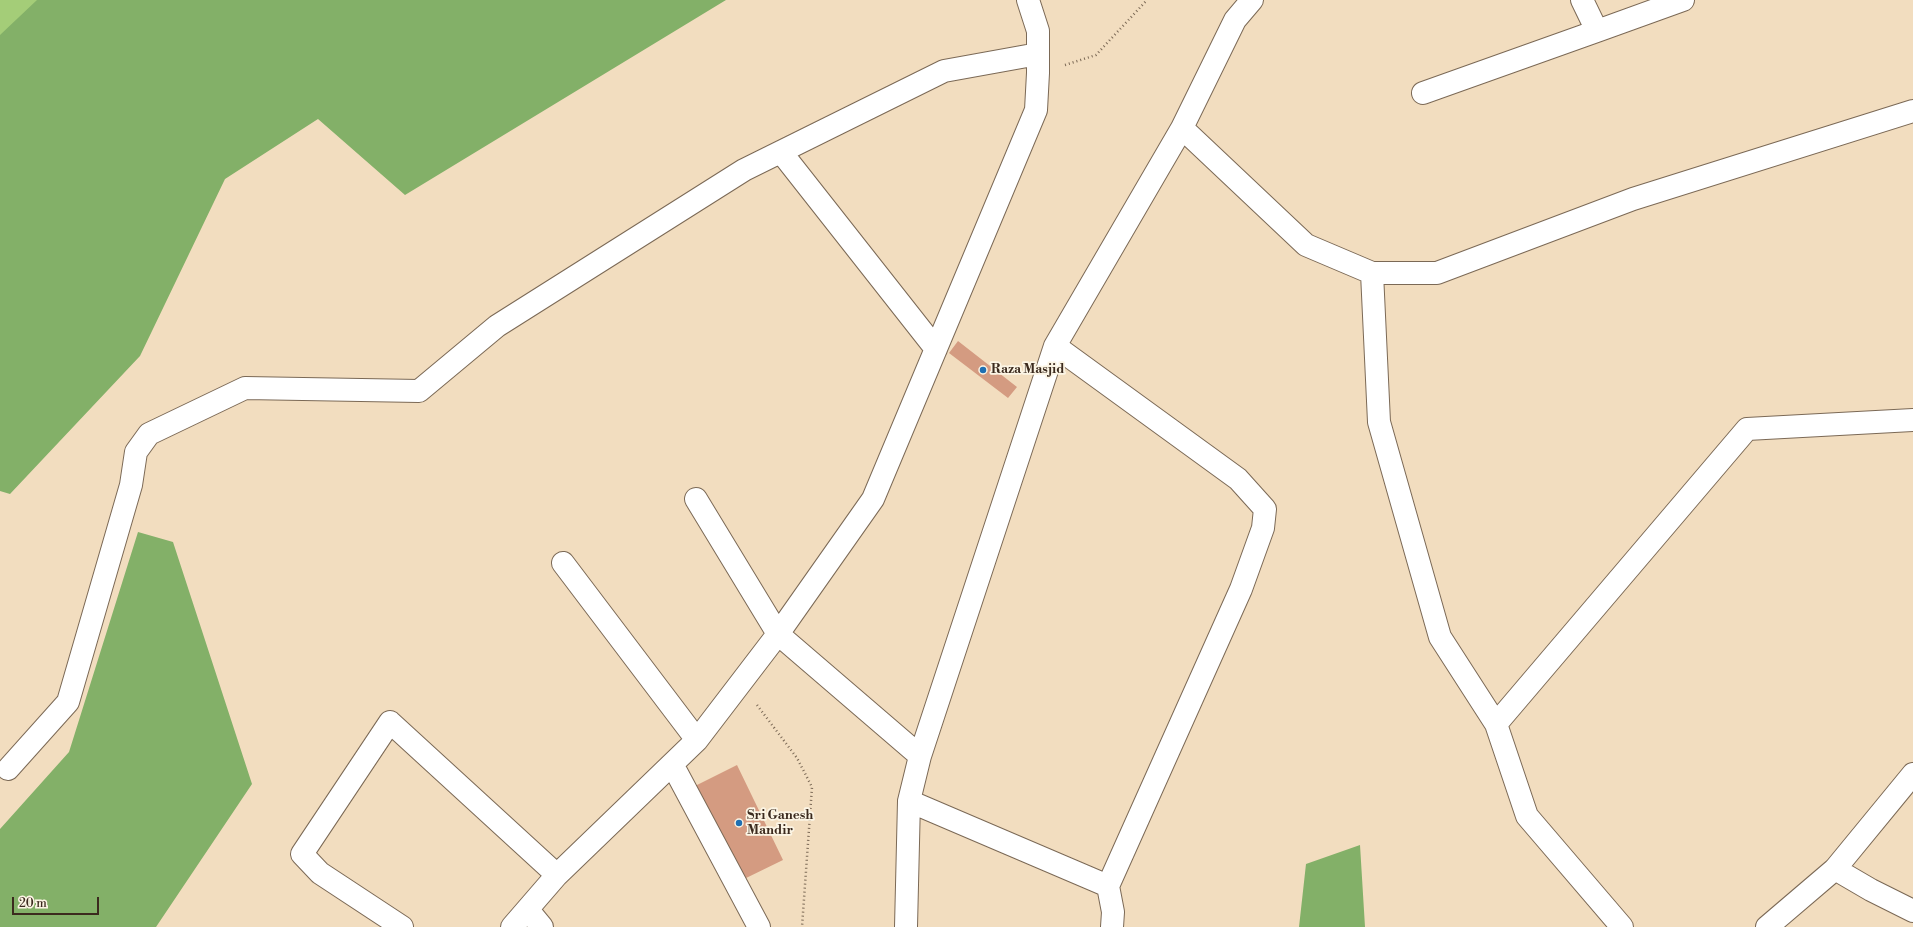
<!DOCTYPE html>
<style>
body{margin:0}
#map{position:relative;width:1913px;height:927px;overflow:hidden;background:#f2ddbf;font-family:"Libre Bodoni",serif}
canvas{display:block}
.scale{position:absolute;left:12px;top:897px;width:87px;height:18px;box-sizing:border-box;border:2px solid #3b2a1e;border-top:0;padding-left:5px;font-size:12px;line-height:14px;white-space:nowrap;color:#3b2a1e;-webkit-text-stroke:3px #fcf5e5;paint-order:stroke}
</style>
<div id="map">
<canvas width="1913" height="927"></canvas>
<div class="scale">20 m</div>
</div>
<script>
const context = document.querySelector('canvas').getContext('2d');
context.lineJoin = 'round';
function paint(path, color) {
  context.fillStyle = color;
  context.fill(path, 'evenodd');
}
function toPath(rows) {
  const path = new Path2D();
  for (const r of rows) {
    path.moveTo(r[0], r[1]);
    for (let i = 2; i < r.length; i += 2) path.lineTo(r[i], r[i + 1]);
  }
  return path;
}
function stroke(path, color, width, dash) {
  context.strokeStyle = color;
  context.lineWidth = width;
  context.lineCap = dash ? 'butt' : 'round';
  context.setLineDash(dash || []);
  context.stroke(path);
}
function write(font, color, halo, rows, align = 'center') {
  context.font = font + ' "Libre Bodoni",serif';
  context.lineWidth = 3.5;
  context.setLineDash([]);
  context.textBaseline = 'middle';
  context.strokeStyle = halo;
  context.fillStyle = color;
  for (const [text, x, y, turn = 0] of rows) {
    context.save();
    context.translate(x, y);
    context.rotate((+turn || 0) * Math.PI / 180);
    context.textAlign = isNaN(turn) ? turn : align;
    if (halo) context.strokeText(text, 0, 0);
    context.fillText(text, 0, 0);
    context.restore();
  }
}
paint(toPath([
 [0,0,57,0,0,58]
]), '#a4cd78');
paint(toPath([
 [37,0,726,0,405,195,318,119,225,179,140,356,10,494,0,491,0,35],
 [138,532,173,542,252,784,156,927,0,927,0,829,69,752],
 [1360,845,1365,927,1299,927,1306,864]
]), '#83b068');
paint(toPath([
 [958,341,1017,387,1008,398,949,353],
 [737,765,783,860,742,880,695,786]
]), '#d49b81');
const street = toPath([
 [1582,0,1597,31,1683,0],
 [1423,93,1597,31],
 [1182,128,1306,245,1372,273,1437,273,1633,199,1913,111],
 [781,152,936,349],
 [1372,273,1379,422,1440,637,1496,724,1527,816,1622,927],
 [1055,346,1238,479,1265,509,1263,528,1241,589,1108,886,1113,912,1112,927],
 [696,499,778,634,920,756],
 [563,563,697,740],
 [1496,724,1747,429,1913,420],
 [672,764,759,927],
 [8,769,68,702,131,485,136,452,149,434,245,388,419,391,497,326,744,170,944,71,1038,54],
 [909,801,1108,886],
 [1835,869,1871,890,1913,911],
 [528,910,542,927],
 [402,927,320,873,302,854,390,722,557,875],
 [512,927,557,875,697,740,778,634,873,499,1036,110,1038,73,1038,31,1028,0],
 [906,927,909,801,920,756,1055,346,1182,128,1235,20,1252,0],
 [1767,927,1835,869,1913,774]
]);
stroke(street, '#7b6956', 24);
stroke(toPath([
 [1065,65,1096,55,1147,0],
 [757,705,797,758,812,787,802,927]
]), '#7b6956', 2.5, [1, 3]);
stroke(street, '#fff', 22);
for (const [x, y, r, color] of [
 [983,370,4,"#1f6fb2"],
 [739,823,4,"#1f6fb2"]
]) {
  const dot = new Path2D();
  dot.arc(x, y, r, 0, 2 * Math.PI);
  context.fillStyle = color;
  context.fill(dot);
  stroke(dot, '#fcf5e5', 1.5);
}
write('bold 13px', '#3b2a1e', '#fcf5e5', [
 ["Raza Masjid",991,370],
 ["Sri Ganesh",747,816],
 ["Mandir",747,831]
], 'left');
</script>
